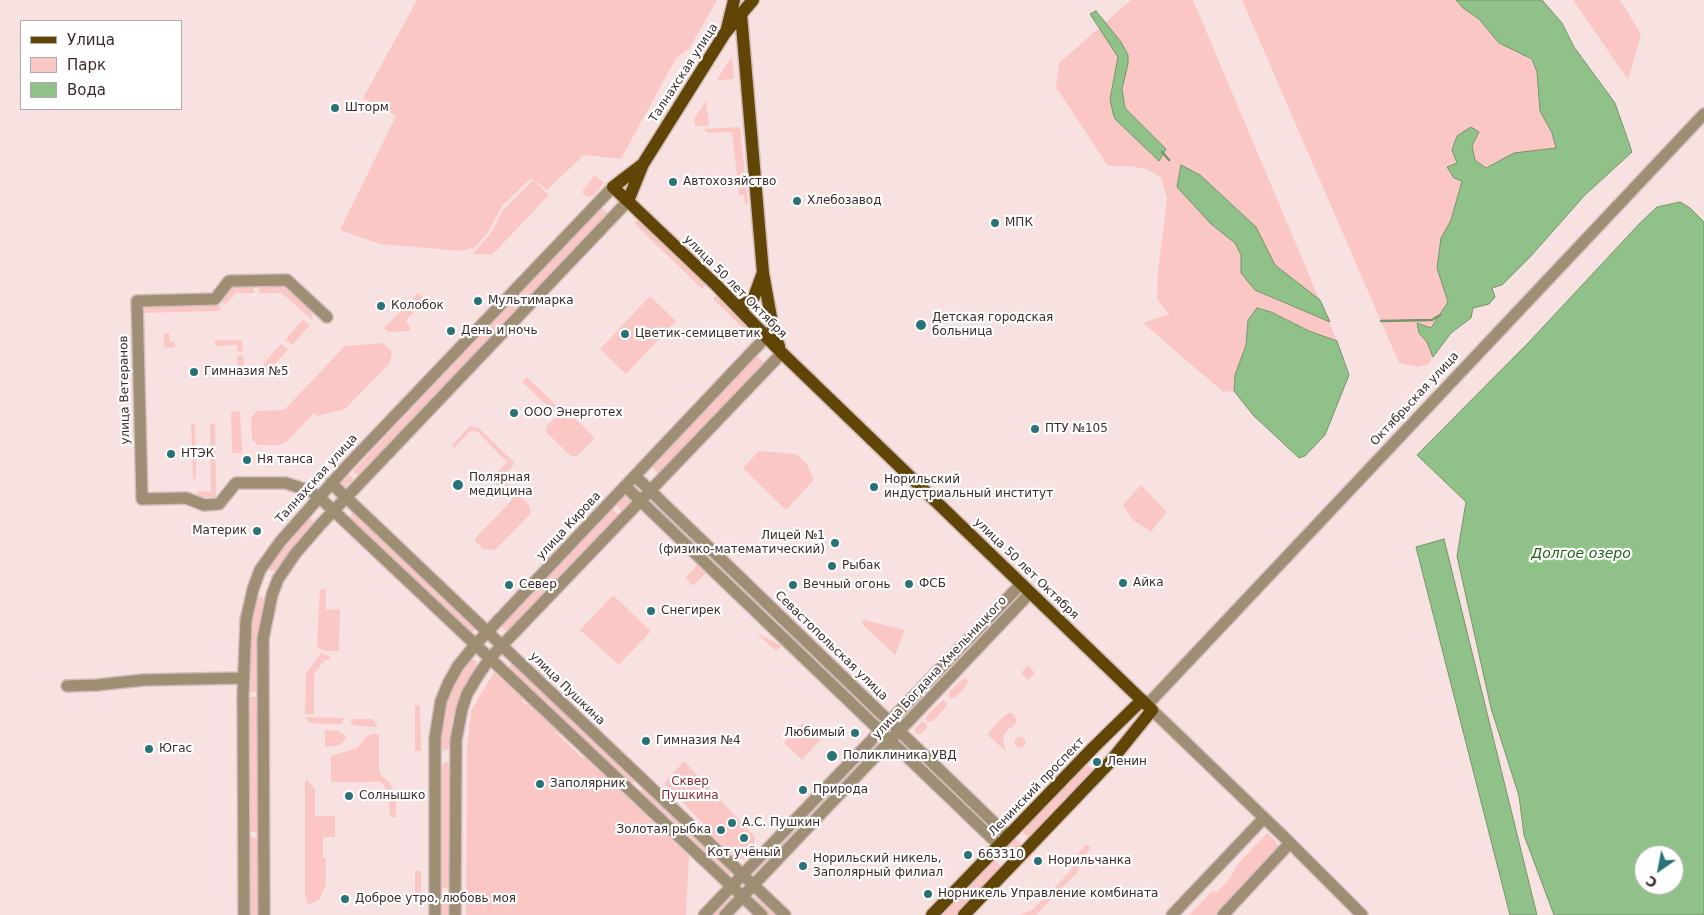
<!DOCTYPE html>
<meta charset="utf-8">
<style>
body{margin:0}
#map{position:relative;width:1704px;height:915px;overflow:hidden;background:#f8e2e1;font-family:"DejaVu Sans",sans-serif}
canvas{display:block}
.legend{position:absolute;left:20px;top:20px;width:162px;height:90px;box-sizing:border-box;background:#fff;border:1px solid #b2aaaa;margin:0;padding:6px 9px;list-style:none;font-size:15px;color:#3e2a2a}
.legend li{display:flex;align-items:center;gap:10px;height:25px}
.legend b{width:25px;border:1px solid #b2aaaa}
.north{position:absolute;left:1634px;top:845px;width:50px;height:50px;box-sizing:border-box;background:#fff;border:1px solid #b2aaaa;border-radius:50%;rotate:213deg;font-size:14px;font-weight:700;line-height:20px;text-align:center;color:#3e2a2a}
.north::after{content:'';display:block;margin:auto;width:18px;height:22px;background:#297378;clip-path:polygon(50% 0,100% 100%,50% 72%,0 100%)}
</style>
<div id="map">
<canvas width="1704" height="915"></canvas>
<ul class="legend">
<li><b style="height:6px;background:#614506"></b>Улица</li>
<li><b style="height:14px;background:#fac7c5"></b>Парк</li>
<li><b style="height:14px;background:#90c188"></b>Вода</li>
</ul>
<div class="north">С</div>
</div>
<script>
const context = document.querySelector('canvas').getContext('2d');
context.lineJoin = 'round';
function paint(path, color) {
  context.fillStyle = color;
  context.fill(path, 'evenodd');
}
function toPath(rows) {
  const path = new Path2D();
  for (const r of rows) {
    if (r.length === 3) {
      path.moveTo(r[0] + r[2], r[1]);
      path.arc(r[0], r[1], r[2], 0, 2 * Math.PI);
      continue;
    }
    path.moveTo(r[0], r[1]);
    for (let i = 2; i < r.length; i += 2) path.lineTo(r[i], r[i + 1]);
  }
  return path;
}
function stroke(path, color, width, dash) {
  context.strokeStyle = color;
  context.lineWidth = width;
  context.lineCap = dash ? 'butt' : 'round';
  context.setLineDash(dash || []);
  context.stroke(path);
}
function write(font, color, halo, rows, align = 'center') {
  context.font = font + ' "DejaVu Sans",sans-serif';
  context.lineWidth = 4.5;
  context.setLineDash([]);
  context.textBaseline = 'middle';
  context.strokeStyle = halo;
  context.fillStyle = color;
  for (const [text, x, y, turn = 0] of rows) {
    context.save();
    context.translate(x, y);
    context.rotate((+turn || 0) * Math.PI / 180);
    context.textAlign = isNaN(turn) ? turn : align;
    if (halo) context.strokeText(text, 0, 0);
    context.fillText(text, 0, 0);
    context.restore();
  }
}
paint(toPath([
 [417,0,717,0,689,49,676,58,621,159,584,155,547,190,531,178,502,206,488,232,475,247,462,251,380,244,340,230,396,116,363,98],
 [1131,0,1193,0,1337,341,1309,331,1271,312,1257,308,1248,320,1246,345,1235,375,1234,391,1223,392,1143,323,1169,314,1157,299,1158,271,1167,199,1161,178,1147,169,1127,166,1108,166,1056,87,1059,63],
 [1242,0,1456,0,1463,8,1479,19,1499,43,1532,59,1537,72,1540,111,1552,133,1557,148,1514,153,1486,168,1475,161,1472,146,1457,163,1462,181,1451,220,1441,238,1448,302,1431,328,1418,323,1419,333,1427,342,1433,357,1428,364,1417,367,1399,363],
 [1573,0,1620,0,1641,34,1628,80],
 [732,56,734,79,716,81],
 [706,101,709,126,695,126,694,119],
 [740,127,748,205,745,205,744,195,739,195,732,132,708,133,703,129],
 [595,175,604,183,593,196,587,197,583,194,583,190],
 [533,180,549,195,492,255,473,254,491,233,503,210],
 [602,208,608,213,495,332,490,326],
 [636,221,643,223,707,284,702,289,634,223],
 [233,287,254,287,254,293,236,293,225,305,220,300],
 [259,287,284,287,311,311,313,321,282,293,259,293],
 [418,293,426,300,406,320,411,329,409,331,388,332,384,328],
 [717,294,751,327,752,332,750,335,713,299],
 [650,296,676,321,626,374,600,349],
 [217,304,221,308,219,311,141,313,140,309,147,306],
 [303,319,310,325,292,345,285,340],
 [486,330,492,335,358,476,353,471],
 [164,333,169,333,170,342,175,342,175,347,164,348],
 [215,340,242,340,243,351,237,352,237,345,215,346],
 [383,343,390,349,392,353,390,363,345,409,318,416,314,413,286,442,280,445,258,445,252,440,251,418,255,413,258,411,284,410,345,346],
 [281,344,288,350,273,366,260,373,238,373,237,356,243,356,244,368,260,368],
 [757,356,764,363,658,474,652,467],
 [527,377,557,406,552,410,522,382],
 [564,408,595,438,577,456,571,456,546,432,546,427],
 [240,411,242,453,232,453,231,412],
 [215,423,216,497,197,497,197,492,211,491,210,424],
 [191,424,195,424,196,479,193,479],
 [470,426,479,428,515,463,501,478,529,505,531,513,495,550,483,549,475,541,476,537,512,500,491,479,507,462,477,431,470,431,454,448,452,445],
 [759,451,796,454,807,464,814,480,786,510,743,468],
 [349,474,354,479,344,488,342,487,341,483],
 [1141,485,1167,512,1151,532,1133,520,1123,505],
 [625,495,627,495,632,500,622,512,616,505],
 [657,505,745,588,741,592,656,509],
 [612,509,619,515,508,633,501,626],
 [354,512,476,628,471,634,349,518],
 [309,517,314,522,288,552,275,571,271,571,268,568],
 [698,564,706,573,693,586,685,578],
 [323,589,326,591,326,610,340,609,339,651,326,651,318,648,317,644,320,590],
 [613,595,651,631,619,665,580,630],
 [1018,595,1020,598,900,723,898,721,898,719],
 [260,596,263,598,264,601,259,624,257,692,250,692,252,616,257,599],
 [864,620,905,630,895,655,861,623],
 [755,632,782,646,776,651],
 [794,635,882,721,881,723,879,724,790,639],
 [321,653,330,657,330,660,325,660,314,674,314,714,305,714,306,673],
 [471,659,476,661,477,665,465,685,456,705,451,726,450,747,447,750,444,751,441,747,442,725,446,704,455,681,468,661],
 [513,662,636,779,631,785,507,668],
 [1028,665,1035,673,1028,680,1021,673],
 [494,672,523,699,521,700,526,705,527,703,565,737,554,731,584,759,583,756,689,856,686,915,466,915,467,750,471,711],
 [964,678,968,680,967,685,955,698,949,698,949,692],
 [250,697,257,697,257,832,249,832],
 [943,700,947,703,946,707,933,721,927,722,926,718,927,715],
 [415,705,420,706,421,751,415,751],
 [1009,713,1012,713,1017,720,1014,726,1008,729,1004,735,1003,741,1006,752,987,734,1005,715],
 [305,717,343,718,343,722,341,724,326,724,310,723],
 [351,719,373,719,378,727,355,726,351,723],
 [921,722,926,723,927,728,922,733,917,734,915,732,915,729],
 [803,723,821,739,802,760,784,743],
 [325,730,339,731,346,737,345,740,340,745,325,747],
 [371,734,379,734,379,768,380,774,389,782,394,791,396,798,396,817,390,817,389,796,386,789,381,782,331,782,331,756,357,748,366,737],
 [1020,742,5.5],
 [898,739,992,828,992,830,898,743],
 [879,740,882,742,822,807,817,803],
 [684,761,755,837,754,850,745,859,741,859,741,858,735,856,735,858,730,851,717,841,717,838,715,839,707,832,708,829,664,783],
 [445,762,448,762,449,766,449,888,442,888,441,766],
 [1085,763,1094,770,1029,838,1021,830],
 [307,780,315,789,315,816,335,816,335,837,323,837,323,858,326,858,326,885,319,900,311,904,307,903,305,896,305,781],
 [645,787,733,871,727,877,639,793],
 [815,806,819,810,756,875,754,873,754,871],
 [1267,833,1277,842,1279,847,1277,851,1217,915,1189,915,1212,891,1217,892,1230,878,1237,865],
 [249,837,257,838,257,915,249,915],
 [1014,837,1022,845,1008,860,1000,852],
 [1085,845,1088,845,1091,848,1082,858,1077,873,1058,892,1054,888,1072,869,1077,855],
 [993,859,1002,867,956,915,940,915],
 [415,871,421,871,421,902,415,902],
 [1052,890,1056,894,1036,915,1020,915,1032,910],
 [442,895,449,895,449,915,442,915],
 [729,896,733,900,720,915,709,915],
 [758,896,780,915,767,915,753,901,755,897]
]), '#fac7c5');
const water = toPath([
 [1456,0,1542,0,1562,23,1574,47,1615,103,1632,152,1585,195,1530,257,1502,285,1492,288,1495,297,1489,304,1473,308,1471,318,1451,333,1433,357,1427,342,1419,333,1417,323,1431,328,1448,302,1437,268,1441,238,1451,220,1462,181,1454,178,1447,167,1457,163,1452,150,1457,136,1471,127,1479,132,1472,146,1475,160,1486,168,1514,153,1556,148,1552,133,1540,111,1537,72,1532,59,1499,43,1479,19,1463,8,1456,0],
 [1096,11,1121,42,1128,55,1128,64,1122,89,1125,108,1166,149,1159,161,1115,119,1113,113,1110,99,1118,57,1090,14,1096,11],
 [1181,165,1200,175,1256,227,1275,265,1320,300,1330,322,1255,290,1241,273,1241,255,1235,243,1211,224,1177,187,1181,165],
 [1680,202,1690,208,1704,222,1704,915,1554,915,1524,835,1519,796,1491,708,1457,556,1466,502,1417,455,1530,341,1640,223,1657,207,1680,202],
 [1644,855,1674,855,1674,885,1644,885,1644,855],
 [1257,308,1271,312,1309,331,1337,341,1349,375,1325,435,1305,456,1299,458,1253,415,1234,391,1235,375,1246,345,1248,320,1257,308],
 [1444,539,1537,915,1510,915,1416,547,1444,539]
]);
paint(water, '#90c188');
stroke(water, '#77946c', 1);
stroke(toPath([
 [1162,152,1169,160],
 [1381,321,1432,320,1440,315]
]), '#77946c', 2.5);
const minor = toPath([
 [327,317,287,280,229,281,215,299,137,301,142,499,186,498,204,505,219,504,236,483,286,483,310,491,319,497,762,915],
 [635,476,1008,836],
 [331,483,785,915],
 [625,486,999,845],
 [67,686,97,685,143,680,244,678],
 [1147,705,1704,114],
 [1152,710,1283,836,1362,915],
 [244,915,243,694,246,620,253,589,260,570,280,542,346,467,613,187],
 [264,915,263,639,272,595,278,579,295,554,320,525,628,201],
 [435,915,435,738,441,701,448,684,458,666,475,645,766,337],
 [455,915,456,740,462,709,467,694,477,677,490,658,782,353],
 [704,915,1021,584],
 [725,915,1030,593],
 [1172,915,1264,818],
 [1223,915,1290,843]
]);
const major = toPath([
 [741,14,763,273,774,334,779,346],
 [727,29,734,0],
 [643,164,613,187,716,285,782,353,1152,710,1110,762,964,915],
 [628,201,643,164,725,33,753,0],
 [737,307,746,303,754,297,762,275],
 [932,915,1094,747,1142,700]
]);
stroke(minor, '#d3bdbc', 14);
stroke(major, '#d3bdbc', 15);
stroke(minor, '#9e8e73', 11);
stroke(major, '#614506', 12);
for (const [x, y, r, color] of [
 [335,108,5,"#297378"],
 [673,182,5,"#297378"],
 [797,201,5,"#297378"],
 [995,223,5,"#297378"],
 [478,301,5,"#297378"],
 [381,306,5,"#297378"],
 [921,325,6,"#297378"],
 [451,331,5,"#297378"],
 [625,334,5,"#297378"],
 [194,372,5,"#297378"],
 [514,413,5,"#297378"],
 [1035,429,5,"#297378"],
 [171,454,5,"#297378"],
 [247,460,5,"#297378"],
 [458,485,6,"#297378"],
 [874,487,5,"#297378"],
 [257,531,5,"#297378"],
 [835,543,5,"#297378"],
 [832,566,5,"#297378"],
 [1123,583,5,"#297378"],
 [909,584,5,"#297378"],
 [509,585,5,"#297378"],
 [793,585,5,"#297378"],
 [651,611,5,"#297378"],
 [855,733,5,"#297378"],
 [646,741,5,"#297378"],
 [149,749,5,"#297378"],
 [832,756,6,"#297378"],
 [1097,762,5,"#297378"],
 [540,784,5,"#297378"],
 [803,790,5,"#297378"],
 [349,796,5,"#297378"],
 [732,823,5,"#297378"],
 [721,830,5,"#297378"],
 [744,838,5,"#297378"],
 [968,855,5,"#297378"],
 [1038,861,5,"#297378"],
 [803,866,5,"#297378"],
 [928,894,5,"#297378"],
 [345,899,5,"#297378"]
]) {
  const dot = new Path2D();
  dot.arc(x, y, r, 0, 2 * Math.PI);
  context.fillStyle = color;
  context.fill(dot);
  stroke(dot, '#fff', 2);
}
write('12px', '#3e2a2a', '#fff', [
 ["Талнахская улица",684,73,-57],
 ["улица 50 лет Октября",735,287,45],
 ["улица Ветеранов",125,390,-91],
 ["Октябрьская улица",1415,399,-47],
 ["Талнахская улица",317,479,-48],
 ["улица Кирова",569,526,-47],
 ["улица 50 лет Октября",1026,569,44],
 ["Севастопольская улица",831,646,44],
 ["улица Богдана Хмельницкого",940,668,-47],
 ["улица Пушкина",567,689,44],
 ["Ленинский проспект",1037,787,-46]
]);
write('12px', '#3e2a2a', '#fff', [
 ["Шторм",345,108],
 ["Автохозяйство",683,182],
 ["Хлебозавод",807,201],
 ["МПК",1005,223],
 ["Мультимарка",488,301],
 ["Колобок",391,306],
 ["Детская городская",932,318],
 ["больница",932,332],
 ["День и ночь",461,331],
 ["Цветик-семицветик",635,334],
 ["Гимназия №5",204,372],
 ["ООО Энерготех",524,413],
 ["ПТУ №105",1045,429],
 ["НТЭК",181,454],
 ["Ня танса",257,460],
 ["Полярная",469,478],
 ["медицина",469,492],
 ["Норильский",884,480],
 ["индустриальный институт",884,494],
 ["Материк",247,531,"right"],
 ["Лицей №1",825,536,"right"],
 ["(физико-математический)",825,550,"right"],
 ["Рыбак",842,566],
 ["Айка",1133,583],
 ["ФСБ",919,584],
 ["Север",519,585],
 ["Вечный огонь",803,585],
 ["Снегирек",661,611],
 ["Любимый",845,733,"right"],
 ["Гимназия №4",656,741],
 ["Югас",159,749],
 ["Поликлиника УВД",843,756],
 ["Ленин",1107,762],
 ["Заполярник",550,784],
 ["Природа",813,790],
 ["Солнышко",359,796],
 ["А.С. Пушкин",742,823],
 ["Золотая рыбка",711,830,"right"],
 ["Кот учёный",744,853,"center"],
 ["663310",978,855],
 ["Норильский никель,",813,859],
 ["Заполярный филиал",813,873],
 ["Норильчанка",1048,861],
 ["Норникель Управление комбината",938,894],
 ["Доброе утро, любовь моя",355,899]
], 'left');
write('12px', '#892d32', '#fff', [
 ["Сквер",690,782],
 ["Пушкина",690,796]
]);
write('italic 14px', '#216115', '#fff', [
 ["Долгое озеро",1581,554]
]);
</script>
